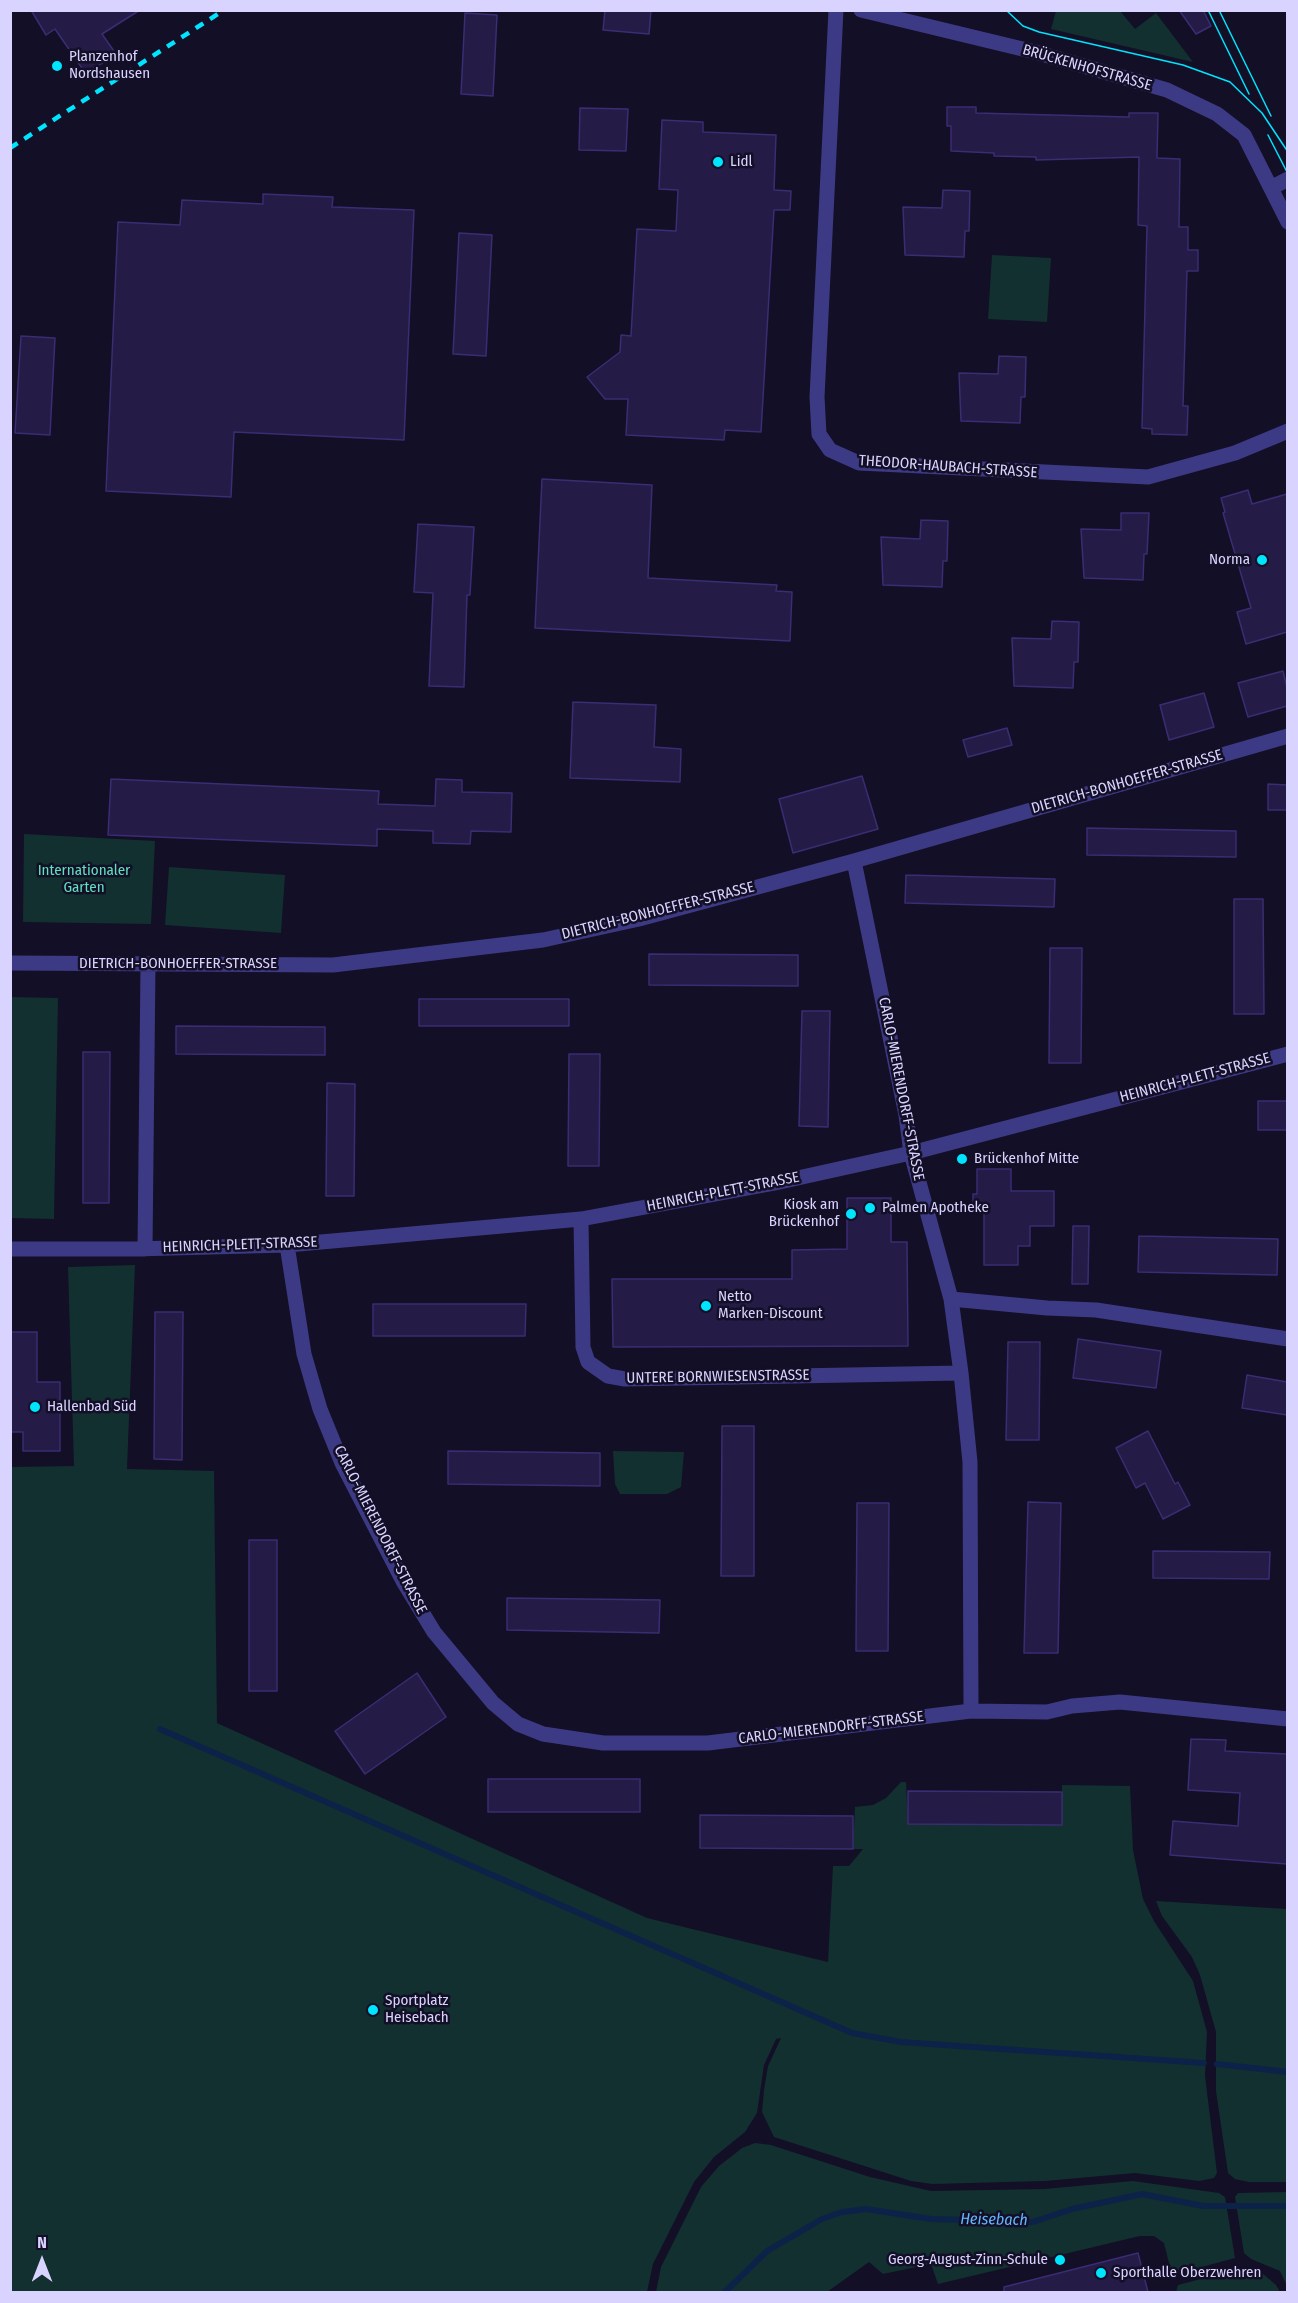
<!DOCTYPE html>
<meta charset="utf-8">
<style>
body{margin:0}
#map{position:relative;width:1298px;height:2303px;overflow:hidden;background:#130f26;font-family:"Fira Sans Condensed",sans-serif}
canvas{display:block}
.frame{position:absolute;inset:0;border:12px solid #d9d4ff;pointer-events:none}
.north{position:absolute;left:12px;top:2231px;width:60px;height:60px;-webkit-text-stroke:4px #130f26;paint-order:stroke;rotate:0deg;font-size:16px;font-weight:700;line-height:24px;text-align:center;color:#d9d4ff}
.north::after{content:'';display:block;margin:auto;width:21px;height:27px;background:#d9d4ff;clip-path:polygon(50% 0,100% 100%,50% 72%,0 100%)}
</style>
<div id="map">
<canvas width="1298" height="2303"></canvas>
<div class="frame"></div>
<div class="north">N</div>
</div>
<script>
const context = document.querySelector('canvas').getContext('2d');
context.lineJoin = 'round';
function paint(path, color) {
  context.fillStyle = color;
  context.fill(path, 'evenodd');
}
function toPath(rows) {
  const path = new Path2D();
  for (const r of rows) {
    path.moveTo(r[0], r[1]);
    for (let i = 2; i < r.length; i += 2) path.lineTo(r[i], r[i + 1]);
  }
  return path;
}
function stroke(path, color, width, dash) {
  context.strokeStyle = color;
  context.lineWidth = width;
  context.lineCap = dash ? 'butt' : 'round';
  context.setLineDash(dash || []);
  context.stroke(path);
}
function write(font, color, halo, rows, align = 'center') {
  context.font = font + ' "Fira Sans Condensed",sans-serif';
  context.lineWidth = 5;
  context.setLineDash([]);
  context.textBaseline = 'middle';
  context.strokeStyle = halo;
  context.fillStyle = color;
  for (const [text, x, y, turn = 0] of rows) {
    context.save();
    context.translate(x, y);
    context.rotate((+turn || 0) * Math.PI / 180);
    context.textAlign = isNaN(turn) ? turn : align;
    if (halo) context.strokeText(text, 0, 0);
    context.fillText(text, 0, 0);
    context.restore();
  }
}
paint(toPath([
 [1056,11,1120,11,1135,29,1156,13,1193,62,1051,29],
 [992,255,1051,258,1047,322,988,319],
 [24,834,155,841,151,924,23,922],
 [169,867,285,875,281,933,165,925],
 [11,997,58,998,54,1219,11,1218],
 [135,1265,127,1469,214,1471,217,1723,647,1918,828,1962,833,1866,849,1866,863,1849,853,1849,855,1807,873,1805,886,1798,901,1782,906,1782,908,1824,1062,1824,1062,1785,1130,1786,1133,1850,1143,1899,1154,1921,1193,1981,1207,2032,1205,2076,1217,2173,1214,2178,1199,2181,1135,2173,1045,2181,932,2184,911,2181,774,2137,762,2112,764,2090,768,2066,781,2038,776,2039,764,2065,757,2113,745,2132,714,2157,694,2182,653,2264,647,2292,11,2292,10,1467,74,1466,68,1267],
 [613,1451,684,1452,681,1487,667,1494,620,1494,615,1484],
 [1156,1901,1287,1909,1287,2182,1249,2182,1235,2179,1228,2173,1216,2091,1216,2032,1200,1975,1192,1957,1162,1916],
 [755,2143,771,2145,870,2177,931,2191,1044,2189,1133,2181,1219,2193,1225,2197,1235,2258,1172,2275,1164,2243,1154,2236,1140,2236,938,2284,931,2264,883,2274,869,2262,827,2292,656,2292,661,2267,701,2187,719,2166,742,2148],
 [1287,2192,1288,2192,1287,2286,1280,2271,1251,2259,1244,2253,1235,2197,1238,2193],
 [1246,2267,1262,2273,1276,2285,1280,2292,1176,2292,1178,2285]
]), '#12302f');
stroke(toPath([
 [160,1729,852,2033,901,2042,1204,2063],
 [1217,2064,1288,2072],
 [725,2292,767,2251,822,2219,842,2212,866,2209,931,2219,1033,2222,1072,2209,1142,2194,1203,2206,1288,2206]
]), '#0c2248', 6);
const building = toPath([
 [31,10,140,10,102,34,116,54,86,74,55,29,46,35,31,10],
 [605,10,651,10,649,34,603,30,605,10],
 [1179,10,1203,10,1211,26,1196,34,1179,10],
 [465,13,497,15,493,96,461,94,465,13],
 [947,107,976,107,976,113,1129,117,1129,113,1158,113,1157,158,1180,159,1179,227,1188,227,1188,250,1198,250,1198,271,1187,271,1183,406,1188,406,1187,435,1152,434,1152,429,1142,428,1147,226,1138,225,1139,157,1036,160,1036,157,994,156,994,153,951,151,951,126,947,126,947,107],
 [580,108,628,109,626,151,579,150,580,108],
 [662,120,703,122,703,132,776,135,774,190,791,191,790,210,774,210,761,432,725,430,724,440,626,435,628,399,605,399,587,377,620,352,621,335,631,336,637,229,676,231,678,190,659,189,662,120],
 [943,190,970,191,969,231,965,231,964,257,905,255,903,207,942,208,943,190],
 [263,194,333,197,332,207,414,210,404,440,234,432,231,497,106,491,118,222,180,225,182,200,263,204,263,194],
 [459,233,492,235,486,356,453,354,459,233],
 [21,336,55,338,50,435,15,433,21,336],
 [999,356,1026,357,1025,397,1021,397,1020,423,961,421,959,373,998,374,999,356],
 [542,479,652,485,648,578,777,585,776,591,792,592,790,641,535,628,542,479],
 [1248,490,1252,504,1287,494,1287,632,1246,644,1237,612,1251,608,1223,513,1225,512,1221,498,1248,490],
 [1121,513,1149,513,1147,554,1144,554,1143,580,1084,578,1081,529,1121,530,1121,513],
 [921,520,948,521,947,561,943,561,942,587,883,585,881,537,920,539,921,520],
 [418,524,474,527,470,595,467,595,464,687,429,686,433,593,414,592,418,524],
 [1052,621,1079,622,1078,662,1074,662,1073,688,1014,686,1012,638,1051,639,1052,621],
 [1283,671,1287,688,1287,706,1248,717,1238,683,1283,671],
 [1204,693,1214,727,1169,740,1160,705,1204,693],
 [573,702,656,705,654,747,681,749,680,782,570,778,573,702],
 [1007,728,1012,745,968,757,963,740,1007,728],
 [862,776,878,829,793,853,779,799,862,776],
 [111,779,379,791,378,804,435,806,436,779,462,780,462,792,512,793,511,832,471,831,470,844,433,843,433,831,377,829,377,846,108,835,111,779],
 [1268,784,1287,785,1287,810,1268,810,1268,784],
 [1087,828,1236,831,1236,857,1087,855,1087,828],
 [906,875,1055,879,1054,907,905,903,906,875],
 [1234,899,1263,899,1264,1014,1234,1014,1234,899],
 [1050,948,1082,948,1081,1063,1049,1063,1050,948],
 [649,954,798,955,798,986,649,985,649,954],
 [419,999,569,999,569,1026,419,1026,419,999],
 [802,1011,830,1011,828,1127,799,1126,802,1011],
 [176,1026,325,1027,325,1055,176,1054,176,1026],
 [83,1052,110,1052,109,1203,83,1203,83,1052],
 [569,1054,600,1054,599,1166,568,1166,569,1054],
 [327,1083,355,1084,354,1196,326,1196,327,1083],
 [1258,1101,1287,1101,1287,1130,1258,1130,1258,1101],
 [977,1169,1011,1169,1011,1191,1054,1191,1054,1226,1030,1226,1030,1246,1018,1246,1018,1265,984,1265,984,1212,973,1212,973,1194,977,1194,977,1169],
 [847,1198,891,1198,891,1242,907,1242,908,1346,613,1347,612,1279,792,1279,792,1250,847,1249,847,1198],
 [1073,1226,1089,1226,1088,1284,1072,1284,1073,1226],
 [1139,1236,1278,1239,1277,1275,1138,1272,1139,1236],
 [373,1304,526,1304,525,1336,373,1336,373,1304],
 [155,1312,183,1312,182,1460,154,1459,155,1312],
 [10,1332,37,1332,37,1382,60,1382,60,1451,23,1451,23,1432,10,1432,10,1332],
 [1078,1339,1161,1351,1156,1388,1073,1378,1078,1339],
 [1008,1342,1040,1342,1039,1440,1006,1440,1008,1342],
 [1247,1375,1287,1382,1287,1415,1242,1408,1247,1375],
 [722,1426,754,1426,754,1576,721,1576,722,1426],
 [1148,1431,1175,1484,1178,1482,1190,1505,1163,1519,1145,1483,1136,1488,1116,1448,1148,1431],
 [448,1451,600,1453,600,1486,448,1484,448,1451],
 [1028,1502,1061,1503,1058,1653,1024,1653,1028,1502],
 [857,1503,889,1503,888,1651,856,1651,857,1503],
 [249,1540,277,1540,277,1691,249,1691,249,1540],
 [1153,1551,1270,1552,1269,1579,1153,1578,1153,1551],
 [507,1598,660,1600,659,1633,507,1630,507,1598],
 [417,1673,446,1717,365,1774,335,1731,417,1673],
 [1191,1739,1226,1740,1225,1751,1287,1754,1287,1864,1170,1855,1173,1821,1238,1826,1240,1793,1188,1790,1191,1739],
 [488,1779,640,1779,640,1812,488,1812,488,1779],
 [908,1791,1062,1792,1062,1825,908,1824,908,1791],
 [700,1815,853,1816,853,1849,700,1848,700,1815],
 [1138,2253,1148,2292,1004,2292,1004,2287,1138,2253]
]);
paint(building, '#241b47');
stroke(building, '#3b2d73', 1.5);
stroke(toPath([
 [836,10,817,397,819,434,830,450,859,463,1148,477,1235,453,1288,431],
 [861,10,1035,52,1167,90,1217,114,1244,135,1288,222],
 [1271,188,1288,179],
 [854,861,906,1115,911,1153,951,1299,961,1373,970,1462,971,1711],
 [10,963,333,965,543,940,639,919,854,861,1288,736],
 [581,1219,583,1347,588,1362,608,1376,625,1379,961,1373],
 [287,1245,304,1354,320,1409,342,1463,403,1581,434,1632,493,1703,518,1724,543,1734,603,1743,708,1743,971,1711,1047,1712,1072,1706,1120,1702,1288,1719],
 [10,1249,134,1249,287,1245,581,1219,775,1183,911,1153,1288,1054],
 [145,1249,148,964],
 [951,1299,1047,1308,1096,1310,1288,1339]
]), '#3d3a85', 15);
stroke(toPath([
 [1006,10,1023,26,1039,32,1183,65,1230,82,1262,113,1288,152],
 [1208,10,1249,94],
 [1219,10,1271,116],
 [1268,135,1288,174]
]), '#00e5ff', 1.5);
stroke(toPath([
 [10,148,224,10]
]), '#00e5ff', 4.5, [9, 8]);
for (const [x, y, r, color] of [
 [57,66,6,"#00e5ff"],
 [718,162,6,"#00e5ff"],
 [1262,560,6,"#00e5ff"],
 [962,1159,6,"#00e5ff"],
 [870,1208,6,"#00e5ff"],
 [851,1214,6,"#00e5ff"],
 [706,1306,6,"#00e5ff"],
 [35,1407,6,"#00e5ff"],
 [373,2010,6,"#00e5ff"],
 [1060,2260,6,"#00e5ff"],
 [1101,2273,6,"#00e5ff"]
]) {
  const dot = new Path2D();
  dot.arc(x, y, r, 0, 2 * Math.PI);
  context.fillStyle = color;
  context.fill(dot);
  stroke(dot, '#130f26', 2);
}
write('15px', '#d9d4ff', '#130f26', [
 ["Planzenhof",69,57],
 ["Nordshausen",69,74],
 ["Lidl",730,162],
 ["Norma",1250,560,"right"],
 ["Brückenhof Mitte",974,1159],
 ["Kiosk am",839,1205,"right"],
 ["Brückenhof",839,1222,"right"],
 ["Palmen Apotheke",882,1208],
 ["Netto",718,1297],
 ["Marken-Discount",718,1314],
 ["Hallenbad Süd",47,1407],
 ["Sportplatz",385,2001],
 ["Heisebach",385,2018],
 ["Georg-August-Zinn-Schule",1048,2260,"right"],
 ["Sporthalle Oberzwehren",1113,2273]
], 'left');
write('15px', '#d9d4ff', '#130f26', [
 ["BRÜCKENHOFSTRASSE",1087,68,16],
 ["THEODOR-HAUBACH-STRASSE",948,467,4],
 ["DIETRICH-BONHOEFFER-STRASSE",1127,782,-16],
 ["DIETRICH-BONHOEFFER-STRASSE",658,911,-14],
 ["DIETRICH-BONHOEFFER-STRASSE",178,964],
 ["HEINRICH-PLETT-STRASSE",1195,1078,-15],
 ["CARLO-MIERENDORFF-STRASSE",901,1089,79],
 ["HEINRICH-PLETT-STRASSE",723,1192,-11],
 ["HEINRICH-PLETT-STRASSE",240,1245,-2],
 ["UNTERE BORNWIESENSTRASSE",718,1377,-1],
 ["CARLO-MIERENDORFF-STRASSE",380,1530,63],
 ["CARLO-MIERENDORFF-STRASSE",831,1728,-7]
]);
write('15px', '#5fe0c0', '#130f26', [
 ["Internationaler",84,871],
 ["Garten",84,888]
]);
write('italic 16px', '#62b6ff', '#130f26', [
 ["Heisebach",994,2220,1]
]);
</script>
